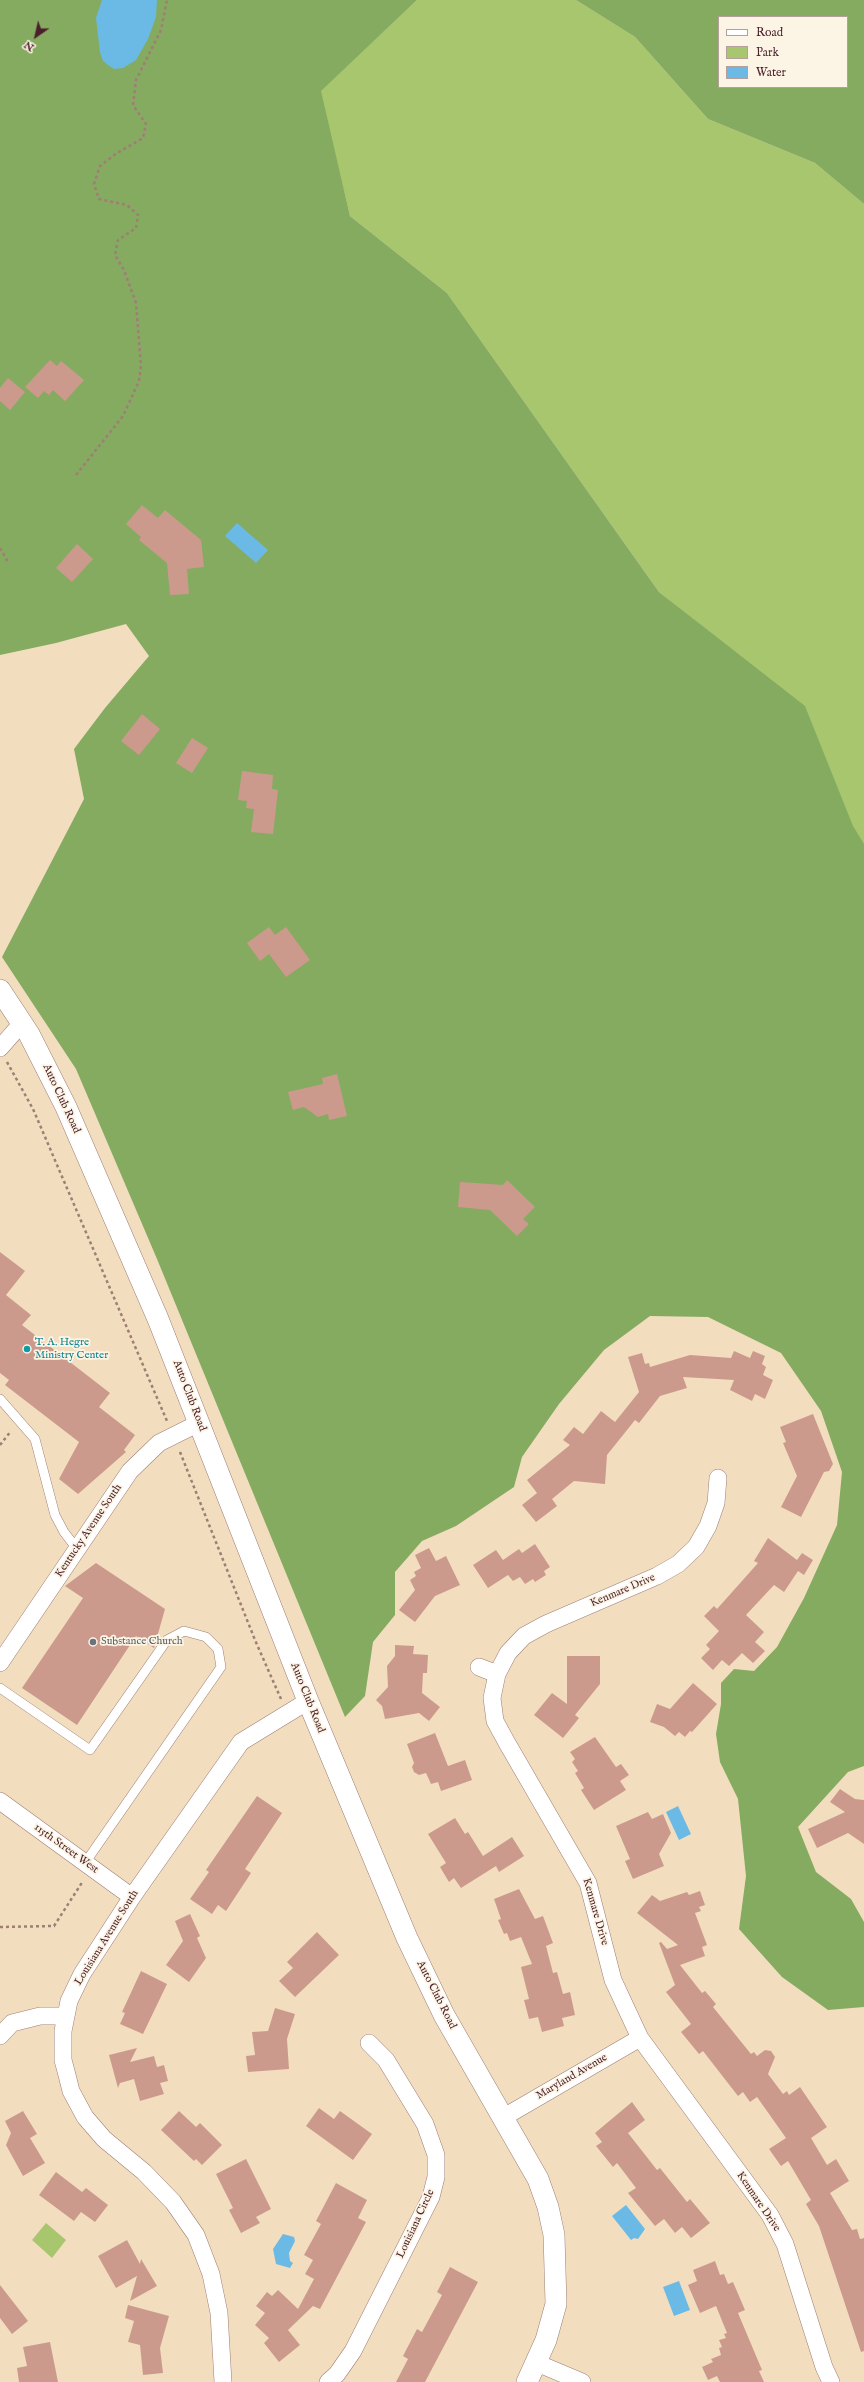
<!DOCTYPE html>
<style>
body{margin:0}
#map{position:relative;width:864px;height:2382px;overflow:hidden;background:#f2debf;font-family:"IM FELL English",serif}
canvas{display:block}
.legend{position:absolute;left:718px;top:16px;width:130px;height:72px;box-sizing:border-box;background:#fcf5e5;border:1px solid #b59f9b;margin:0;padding:5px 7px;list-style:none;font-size:12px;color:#4a1f2b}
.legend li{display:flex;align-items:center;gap:8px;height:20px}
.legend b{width:20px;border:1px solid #b59f9b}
.north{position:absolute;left:16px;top:16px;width:40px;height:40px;-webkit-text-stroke:3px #fcf5e5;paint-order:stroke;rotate:214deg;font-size:11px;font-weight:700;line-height:16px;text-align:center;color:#4a1f2b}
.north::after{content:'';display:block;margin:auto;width:14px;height:18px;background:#4a1f2b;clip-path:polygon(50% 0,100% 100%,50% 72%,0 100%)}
</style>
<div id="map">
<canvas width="864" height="2382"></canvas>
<ul class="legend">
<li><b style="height:5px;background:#fff"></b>Road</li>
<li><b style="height:11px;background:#a7c66e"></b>Park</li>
<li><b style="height:11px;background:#6bbae6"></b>Water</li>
</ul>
<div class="north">N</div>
</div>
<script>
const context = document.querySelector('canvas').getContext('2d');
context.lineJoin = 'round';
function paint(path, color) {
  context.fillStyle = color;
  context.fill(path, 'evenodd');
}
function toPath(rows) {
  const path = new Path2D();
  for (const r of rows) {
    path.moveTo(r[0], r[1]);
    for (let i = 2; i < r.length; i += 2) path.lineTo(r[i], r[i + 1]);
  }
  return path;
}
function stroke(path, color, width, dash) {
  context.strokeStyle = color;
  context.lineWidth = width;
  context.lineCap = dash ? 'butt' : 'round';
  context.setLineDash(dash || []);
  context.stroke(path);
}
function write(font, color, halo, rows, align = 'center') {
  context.font = font + ' "IM FELL English",serif';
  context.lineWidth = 3.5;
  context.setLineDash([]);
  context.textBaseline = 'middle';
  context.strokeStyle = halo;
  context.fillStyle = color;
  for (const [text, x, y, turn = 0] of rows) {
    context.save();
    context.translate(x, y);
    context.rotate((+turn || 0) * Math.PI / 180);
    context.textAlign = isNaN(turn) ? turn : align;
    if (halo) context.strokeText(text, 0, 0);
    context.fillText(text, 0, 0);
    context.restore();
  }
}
paint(toPath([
 [417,0,576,0,635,37,708,119,815,163,864,204,864,1447,698,623,659,592,447,293,350,216,320,91],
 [46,2223,66,2240,52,2258,32,2240]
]), '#a7c66e');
paint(toPath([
 [0,0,417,0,321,91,350,216,447,293,659,592,805,706,853,826,864,844,864,1766,848,1772,798,1827,816,1872,851,1899,864,1922,864,2007,828,2010,782,1977,739,1929,746,1876,738,1799,720,1762,716,1734,721,1704,721,1683,734,1669,754,1671,777,1647,804,1598,837,1525,842,1472,821,1411,781,1353,708,1317,650,1316,604,1350,559,1404,522,1457,514,1487,456,1526,422,1541,395,1572,395,1615,373,1642,365,1696,345,1717,157,1259,76,1069,2,957,84,799,74,749,105,708,149,656,126,624,56,643,0,655],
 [576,0,864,0,864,204,815,163,708,119,635,37],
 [719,17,847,17,847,87,719,87]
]), '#85ab61');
paint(toPath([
 [102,0,157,0,156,17,148,39,136,60,123,68,114,69,108,65,103,61,100,52,96,18],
 [237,523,268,550,256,563,225,536],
 [678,1806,691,1834,679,1840,666,1812],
 [626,2205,645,2229,638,2239,634,2238,631,2240,612,2216],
 [283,2234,294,2237,295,2241,289,2253,290,2261,293,2263,290,2268,276,2264,273,2249],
 [679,2281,690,2310,674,2316,663,2287]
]), '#6bbae6');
paint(toPath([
 [50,360,57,366,61,361,84,380,65,401,53,390,49,395,44,391,38,398,25,387],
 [8,378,25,392,10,410,0,401,0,388],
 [142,505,158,518,165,510,201,540,204,567,187,569,189,594,170,595,167,563,139,540,141,537,126,524],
 [77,544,93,559,72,582,56,568],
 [142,714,160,729,139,755,121,741],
 [192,738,208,748,192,773,176,763],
 [242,771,273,775,272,789,278,790,273,834,251,832,254,809,246,808,247,801,238,800],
 [269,927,275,935,286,927,310,960,286,977,269,954,260,961,247,943],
 [337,1074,347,1116,329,1120,328,1114,318,1117,304,1107,293,1110,288,1092,323,1084,322,1078],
 [507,1180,535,1207,523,1219,529,1224,517,1236,490,1210,458,1207,460,1182,503,1185],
 [0,1252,25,1271,6,1295,31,1315,22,1325,110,1393,99,1407,135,1435,124,1450,126,1452,78,1494,59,1479,79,1442,5,1385,9,1380,0,1373],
 [734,1351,750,1358,753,1351,765,1356,762,1364,766,1367,763,1375,773,1380,765,1399,755,1394,752,1401,730,1390,734,1380,683,1377,687,1388,660,1396,639,1423,635,1420,607,1455,605,1484,574,1481,552,1499,557,1506,536,1522,522,1505,537,1493,527,1480,570,1445,563,1440,574,1427,583,1434,601,1411,615,1422,639,1392,628,1357,642,1353,645,1364,649,1363,650,1367,690,1355,731,1358],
 [813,1414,833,1464,829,1471,824,1472,801,1517,781,1507,797,1476,783,1443,786,1442,780,1427],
 [768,1538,797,1560,802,1553,813,1560,804,1575,798,1571,784,1592,774,1585,746,1615,764,1632,755,1642,765,1651,753,1663,742,1653,729,1666,722,1660,713,1670,701,1658,710,1649,706,1645,719,1631,704,1616,714,1606,717,1609,758,1563,754,1561],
 [535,1544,550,1567,544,1571,546,1575,535,1582,533,1579,525,1584,520,1577,513,1581,508,1575,488,1588,473,1565,496,1550,503,1560,519,1549,522,1553],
 [429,1548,436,1561,446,1556,460,1585,435,1596,415,1622,399,1610,415,1590,410,1580,416,1576,414,1572,421,1568,415,1555],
 [96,1563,165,1609,154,1648,136,1636,77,1725,22,1688,83,1598,65,1586],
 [395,1645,414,1646,413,1654,428,1655,427,1673,423,1673,422,1693,440,1707,429,1721,419,1713,385,1719,382,1706,376,1700,388,1687,387,1666,395,1656],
 [567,1656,600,1656,600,1684,575,1715,579,1718,563,1738,534,1715,552,1693,567,1704],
 [693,1683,717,1704,692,1732,690,1731,685,1737,679,1732,675,1736,664,1727,650,1722,657,1704,670,1709],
 [435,1733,448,1766,465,1760,472,1780,441,1791,438,1782,431,1784,426,1773,419,1775,414,1772,412,1767,414,1763,407,1744],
 [595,1737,616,1767,621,1764,629,1775,620,1781,626,1790,594,1810,581,1790,584,1788,575,1773,578,1771,572,1762,575,1759,570,1752],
 [840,1789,855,1799,864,1800,864,1844,848,1833,817,1848,808,1829,845,1812,830,1802],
 [257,1796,282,1813,245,1869,251,1873,226,1911,218,1905,212,1914,190,1899,209,1872,206,1870],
 [648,1812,652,1819,663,1814,671,1833,659,1854,664,1866,633,1879,625,1861,630,1859,616,1826],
 [455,1818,465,1834,468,1832,483,1856,512,1837,524,1856,499,1872,496,1866,461,1888,454,1878,449,1882,440,1867,446,1863,428,1834],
 [519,1889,535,1919,543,1916,553,1943,546,1946,553,1973,557,1972,563,1994,570,1992,575,2015,562,2018,564,2026,542,2032,538,2017,529,2019,524,2000,529,1999,521,1967,532,1964,521,1937,510,1941,507,1933,504,1934,498,1920,501,1919,494,1899],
 [700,1891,705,1905,699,1907,701,1911,695,1913,707,1945,702,1947,705,1956,680,1965,702,1993,705,1991,716,2004,713,2007,751,2054,754,2052,757,2056,765,2050,771,2051,775,2057,768,2074,783,2094,787,2091,789,2095,800,2087,827,2127,811,2138,827,2165,836,2159,849,2181,830,2193,852,2230,857,2229,860,2239,864,2238,864,2351,861,2352,819,2226,806,2204,811,2200,788,2161,781,2166,769,2149,786,2138,757,2097,750,2102,743,2092,738,2096,703,2051,699,2054,681,2032,691,2024,666,1992,675,1985,659,1943,661,1942,667,1949,678,1945,637,1913,652,1895,660,1901,687,1892,689,1895],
 [190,1914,200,1936,197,1938,206,1958,189,1982,166,1965,183,1941,175,1921],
 [317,1932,339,1955,295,1997,279,1981,293,1968,287,1962],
 [141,1971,167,1984,143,2034,120,2024,125,2013,122,2012],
 [275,2008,295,2014,287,2039,289,2069,248,2072,246,2056,255,2055,252,2032,268,2031],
 [137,2048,130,2062,154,2056,157,2067,164,2065,168,2081,160,2083,164,2094,140,2101,134,2079,120,2083,118,2088,109,2055],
 [632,2102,645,2120,628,2133,657,2170,660,2168,687,2202,690,2199,710,2223,691,2238,682,2227,675,2233,664,2219,655,2226,628,2193,636,2188,617,2163,613,2167,596,2146,602,2142,595,2133],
 [319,2108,334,2119,340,2111,372,2134,353,2160,306,2126],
 [23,2111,37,2134,30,2138,45,2163,23,2176,6,2145,11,2133,5,2121],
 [179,2111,196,2127,200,2123,222,2145,202,2165,196,2159,194,2161,161,2130],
 [246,2159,271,2209,256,2217,260,2223,241,2233,229,2210,233,2208,216,2174],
 [56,2172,82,2192,86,2188,108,2205,95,2222,81,2212,74,2221,39,2195],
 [336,2183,367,2200,358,2218,366,2222,320,2309,313,2306,288,2330,300,2345,279,2362,264,2343,269,2338,255,2325,265,2313,256,2306,267,2292,272,2296,278,2290,298,2309,314,2279,305,2274,313,2260,304,2255,321,2224,316,2221],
 [127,2240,140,2264,141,2259,157,2286,130,2301,137,2276,116,2288,98,2256],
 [715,2261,720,2275,724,2274,728,2284,733,2282,745,2310,738,2313,762,2370,759,2371,764,2382,720,2382,717,2376,708,2380,702,2367,713,2362,711,2359,721,2355,719,2348,722,2347,719,2340,726,2338,724,2334,727,2333,716,2306,700,2313,688,2285,697,2281,693,2270],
 [450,2267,478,2282,425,2382,396,2382,408,2359,403,2356,417,2329,422,2332,442,2295,437,2292],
 [0,2285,28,2321,12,2334,0,2318],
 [128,2305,169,2316,160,2348,163,2373,143,2375,140,2345,128,2342,134,2321,125,2318],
 [50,2342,58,2382,19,2382,17,2368,27,2366,23,2347]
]), '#cc9a8d');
const service = toPath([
 [0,1399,35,1439,55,1515,64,1532,77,1549],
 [0,1688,90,1750,167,1640,184,1631,206,1637,218,1649,221,1667,85,1863]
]);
const minor = toPath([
 [0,1048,22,1023],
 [718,1478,716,1503,708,1526,696,1547,678,1564,657,1576,546,1624,524,1636,508,1653,497,1674,492,1698,495,1721,507,1743,588,1883,613,1980,640,2038,770,2215,785,2244,824,2367,831,2382],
 [0,1663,130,1471,159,1443,199,1423],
 [479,1667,497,1674],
 [0,1801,132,1897],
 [0,2036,12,2023,40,2016,66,2016],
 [504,2117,640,2038],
 [537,2363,582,2382],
 [223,2382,219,2313,211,2274,196,2235,173,2202,144,2172,104,2139,85,2117,71,2091,67,2075,63,2060,63,2031,69,2001,82,1974,132,1897,241,1742,308,1701],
 [328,2382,337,2374,353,2351,431,2197,436,2177,436,2155,425,2124,386,2060,369,2043]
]);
const tertiary = toPath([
 [0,990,29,1034,66,1107,158,1319,308,1701,407,1938,444,2015,538,2179,548,2207,554,2235,556,2304,546,2340,527,2382]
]);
stroke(service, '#9e7e75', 10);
stroke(minor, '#9e7e75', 18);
stroke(tertiary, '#9e7e75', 22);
stroke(toPath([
 [76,475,123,416,139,381,141,366,136,303,124,270,115,255,118,240,136,228,138,215,127,205,99,199,94,184,100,166,117,153,143,138,146,124,133,105,136,80,161,30,167,0],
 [0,548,8,562],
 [7,1062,33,1109,167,1421],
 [0,1445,11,1431],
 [180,1452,255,1640,281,1699],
 [0,1927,54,1926,83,1881]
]), '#9e7e75', 2.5, [3, 3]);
stroke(service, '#fff', 9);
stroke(minor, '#fff', 17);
stroke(tertiary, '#fff', 21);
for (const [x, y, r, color] of [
 [27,1349,4,"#0f9aa8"],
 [93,1642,4,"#6b7280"]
]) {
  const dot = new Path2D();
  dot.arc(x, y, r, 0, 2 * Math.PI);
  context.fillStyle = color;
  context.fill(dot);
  stroke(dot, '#fcf5e5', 1.5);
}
write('11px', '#4a1f2b', '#fcf5e5', [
 ["Auto Club Road",61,1099,65],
 ["Auto Club Road",189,1396,69],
 ["Kentucky Avenue South",89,1531,-56],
 ["Kenmare Drive",623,1591,-23],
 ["Auto Club Road",307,1698,68],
 ["115th Street West",66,1849,36],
 ["Kenmare Drive",595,1912,74],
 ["Louisiana Avenue South",107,1938,-58],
 ["Auto Club Road",436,1995,63],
 ["Maryland Avenue",572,2077,-30],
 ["Kenmare Drive",758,2202,56],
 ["Louisiana Circle",416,2224,-65]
]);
write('11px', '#0d838f', '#fcf5e5', [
 ["T. A. Hegre",35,1343],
 ["Ministry Center",35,1356]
], 'left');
write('11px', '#5b616d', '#fcf5e5', [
 ["Substance Church",101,1642]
], 'left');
</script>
